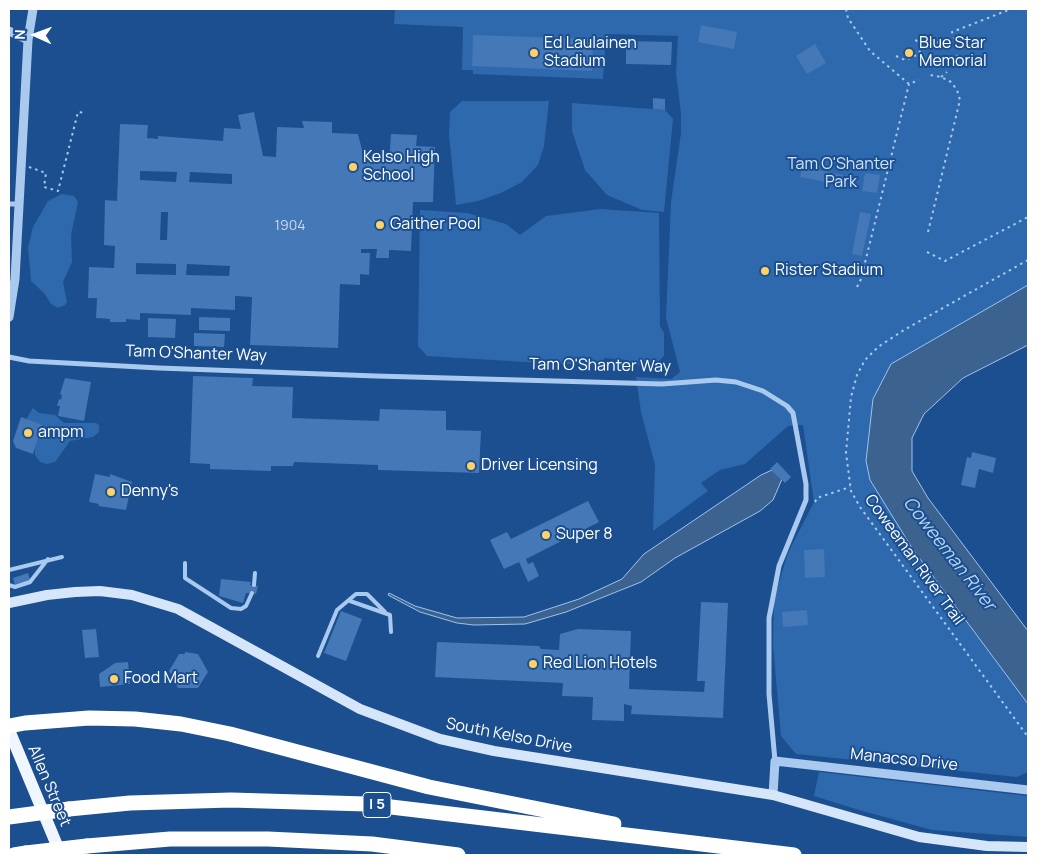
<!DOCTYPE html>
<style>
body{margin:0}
#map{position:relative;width:1037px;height:864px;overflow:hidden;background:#1b4f8f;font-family:Manrope,sans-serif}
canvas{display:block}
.frame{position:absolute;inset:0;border:10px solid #fff;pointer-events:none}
.north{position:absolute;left:10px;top:10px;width:50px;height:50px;-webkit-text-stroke:4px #1b4f8f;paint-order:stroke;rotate:272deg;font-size:14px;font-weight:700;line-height:20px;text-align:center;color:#fff}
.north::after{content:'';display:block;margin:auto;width:18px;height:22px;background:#fff;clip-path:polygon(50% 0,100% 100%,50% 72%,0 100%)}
</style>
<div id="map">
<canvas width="1037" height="864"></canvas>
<div class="frame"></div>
<div class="north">N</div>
</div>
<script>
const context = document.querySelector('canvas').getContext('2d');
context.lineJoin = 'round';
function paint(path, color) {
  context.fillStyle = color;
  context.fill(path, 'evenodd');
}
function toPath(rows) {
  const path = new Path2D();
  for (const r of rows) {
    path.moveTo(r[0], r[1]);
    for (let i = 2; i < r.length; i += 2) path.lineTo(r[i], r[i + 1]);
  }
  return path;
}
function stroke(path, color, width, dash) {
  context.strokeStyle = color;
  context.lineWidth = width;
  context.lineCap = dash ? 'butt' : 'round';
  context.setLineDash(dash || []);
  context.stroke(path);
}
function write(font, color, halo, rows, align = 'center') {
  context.font = font + ' Manrope,sans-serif';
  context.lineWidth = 4;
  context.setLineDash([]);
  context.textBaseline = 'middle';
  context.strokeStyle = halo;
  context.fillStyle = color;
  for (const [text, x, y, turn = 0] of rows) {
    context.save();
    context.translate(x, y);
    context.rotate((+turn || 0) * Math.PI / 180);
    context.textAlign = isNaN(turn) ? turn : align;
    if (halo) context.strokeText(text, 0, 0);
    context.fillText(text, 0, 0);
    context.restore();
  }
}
paint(toPath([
 [395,9,1028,9,1028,285,891,364,870,480,912,548,1028,704,1028,772,1017,777,796,754,781,736,773,645,774,599,788,553,814,502,803,425,788,426,745,464,720,470,701,483,708,491,653,531,655,465,641,412,636,377,671,379,680,372,666,318,671,202,681,133,681,113,676,73,678,36,606,34,603,79,473,74,473,70,462,70,463,27,394,24],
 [462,101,549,101,544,146,538,165,522,182,501,193,478,201,456,205,449,135,450,112],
 [572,103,665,110,673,119,664,212,642,210,607,195,585,170,572,131],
 [62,194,74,196,78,202,71,235,72,262,63,282,67,302,65,305,58,308,51,304,45,294,31,281,28,247,33,227,48,201],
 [601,209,659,213,660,326,664,333,664,356,652,367,635,365,627,360,604,358,603,364,559,364,427,356,418,346,420,210,467,213,506,224,520,235,546,216],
 [33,408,39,413,55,415,64,423,96,423,99,425,99,432,93,437,70,441,55,462,47,464,40,462,35,455,35,447,26,419],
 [819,772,1028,796,1028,837,932,830,859,810,814,796]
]), '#2e69ad');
const water = toPath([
 [1028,285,1028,345,963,378,924,414,912,438,912,471,928,498,1028,631,1028,704,912,548,870,480,866,461,873,399,891,364,1028,285],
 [772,470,782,479,773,500,760,511,675,558,641,582,566,612,525,624,474,625,457,623,420,612,388,595,389,593,415,606,457,618,524,617,579,599,622,579,644,554,761,475,772,470]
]);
paint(water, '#3c6290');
stroke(water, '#9cc4f0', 1);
paint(toPath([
 [701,25,737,32,734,49,698,42],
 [473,35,593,39,592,71,472,66],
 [626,41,672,42,671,65,626,64],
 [815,44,826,63,807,74,796,56],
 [653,98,665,99,665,110,653,109],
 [254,112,263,156,276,157,277,127,304,128,302,121,332,122,332,133,358,134,365,162,389,163,391,134,417,135,416,146,435,147,433,202,413,202,411,251,389,250,389,258,376,258,377,249,361,249,361,253,370,253,369,275,360,274,360,285,340,284,338,348,250,345,252,297,235,296,235,310,191,308,191,315,140,313,140,320,126,319,126,322,110,322,110,319,96,318,97,298,88,298,89,267,114,268,115,246,104,245,105,200,117,201,120,124,148,125,147,138,158,139,158,136,223,141,224,128,241,129,238,115],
 [140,171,177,172,176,182,140,180],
 [190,172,232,174,232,184,189,182],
 [161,212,168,212,167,240,160,240],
 [136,263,176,264,176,275,136,274],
 [187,264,230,266,229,276,186,275],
 [802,167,843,175,841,185,800,177],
 [865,173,880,175,877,193,862,191],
 [860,212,871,214,862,256,852,254],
 [199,317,230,318,230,331,199,330],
 [148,318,176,319,175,338,148,337],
 [194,333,225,334,224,347,194,346],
 [193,376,253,378,252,386,293,387,292,418,379,421,380,409,446,411,446,430,481,431,479,473,378,470,378,465,294,462,293,466,271,466,271,471,210,469,210,464,190,463],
 [65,378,91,382,84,421,58,416,60,406,57,406,59,399,61,400,62,395,60,394],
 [21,417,42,425,33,454,16,448,13,441],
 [972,452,996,458,993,473,979,469,975,488,961,485,967,457,971,458],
 [777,462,791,477,785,483,770,469],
 [95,474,110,477,110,474,132,482,126,510,98,506,99,504,89,502],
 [588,501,599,522,526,559,528,564,533,562,539,576,528,582,519,562,504,569,490,540,507,532,511,539],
 [824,549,825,577,805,578,804,550],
 [28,573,30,580,15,585,13,578],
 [221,579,251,582,250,585,258,586,256,594,246,593,243,603,219,596],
 [701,602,728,603,723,718,631,714,632,706,624,704,624,721,592,720,593,697,562,696,563,683,435,677,437,642,539,646,541,649,559,650,560,634,578,629,631,631,629,689,704,692,705,681,697,681],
 [807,610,808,625,783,627,782,612],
 [341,611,362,619,346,661,324,653],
 [96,629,99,657,85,658,82,630],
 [185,652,198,654,208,672,198,688,178,688,169,671,179,654,185,654],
 [128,662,130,684,100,687,99,674,115,663]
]), '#4478b7');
stroke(toPath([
 [846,9,848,18,870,51,909,84,919,80],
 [937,42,944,44,955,40,952,32,1011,9],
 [896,56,905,60,919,54,921,47,915,39],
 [957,63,956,57,961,53],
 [941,77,947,72],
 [29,167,46,173,44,187,58,191,78,112,86,113],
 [928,232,960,100,957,90,951,82,941,77,930,75],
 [927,252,945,261,1028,217],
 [1028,260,904,330,878,347,865,360,857,375,851,397,846,453,851,491,860,507,1028,737],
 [857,287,861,279,909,84],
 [815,502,817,498,850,487]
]), '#a9c9ee', 2, [2.5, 4]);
stroke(toPath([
 [185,563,185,578,231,608,241,609,246,606,252,593],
 [9,570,62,557],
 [9,585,15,587,30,582,48,559],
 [254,585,255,573],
 [350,601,390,615,391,632],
 [318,656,337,610,356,594,367,594,385,612]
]), '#a9c9ee', 4);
stroke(toPath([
 [9,204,19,204],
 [9,357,29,361,159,368,376,376,662,384,716,380,736,382,763,391,787,406,793,413,806,484,806,500,779,566,769,618,769,694,775,761]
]), '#a9c9ee', 5);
stroke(toPath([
 [9,31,28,40],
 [9,317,15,279,28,40,33,9],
 [773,795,775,761,1028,790]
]), '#a9c9ee', 9);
stroke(toPath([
 [9,603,47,595,75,592,100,591,132,595,178,609,360,709,440,739,494,751,773,795,919,837,987,846,1028,847]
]), '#d6e6fa', 10);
stroke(toPath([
 [9,730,61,855]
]), '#f0f6ff', 12);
stroke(toPath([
 [9,726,25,723,89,718,135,719,181,724,230,734,429,787,614,824],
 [69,809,130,803,231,800,366,804,794,855],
 [87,846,170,839,268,839,372,844,458,855],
 [14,855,26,853]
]), '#fff', 15);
stroke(toPath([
 [9,817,69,809],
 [26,853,87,846]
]), '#fff', 15);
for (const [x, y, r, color] of [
 [534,53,5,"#ffd166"],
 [909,53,5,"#ffd166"],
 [353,167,5,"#ffd166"],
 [380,225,5,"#ffd166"],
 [765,271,5,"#ffd166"],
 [28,433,5,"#ffd166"],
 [471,466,5,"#ffd166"],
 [111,492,5,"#ffd166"],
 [546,535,5,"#ffd166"],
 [533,664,5,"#ffd166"],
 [114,679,5,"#ffd166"]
]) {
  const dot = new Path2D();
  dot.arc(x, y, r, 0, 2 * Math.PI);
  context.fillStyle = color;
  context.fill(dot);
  stroke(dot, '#1b4f8f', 2);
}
write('14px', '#d0dded', null, [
 ["1904",290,226]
]);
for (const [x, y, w] of [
 [377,805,28]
]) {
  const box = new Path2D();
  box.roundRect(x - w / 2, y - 12.5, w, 25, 4);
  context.fillStyle = '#1b4f8f';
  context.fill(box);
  stroke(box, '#fff', 1);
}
write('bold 15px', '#fff', null, [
 ["I 5",377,805]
]);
write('16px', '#fff', '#1b4f8f', [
 ["Ed Laulainen",544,44],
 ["Stadium",544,62],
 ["Blue Star",919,44],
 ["Memorial",919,62],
 ["Kelso High",363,158],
 ["School",363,176],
 ["Gaither Pool",390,225],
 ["Rister Stadium",775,271],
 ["ampm",38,433],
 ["Driver Licensing",481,466],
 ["Denny's",121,492],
 ["Super 8",556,535],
 ["Red Lion Hotels",543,664],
 ["Food Mart",124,679]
], 'left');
write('16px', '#cfe3fa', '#1b4f8f', [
 ["Tam O'Shanter",841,165],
 ["Park",841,183]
]);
write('16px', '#fff', '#1b4f8f', [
 ["Tam O'Shanter Way",196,354,2],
 ["Tam O'Shanter Way",600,366,1],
 ["Coweeman River Trail",914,560,54],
 ["South Kelso Drive",509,736,11],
 ["Manacso Drive",904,760,6],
 ["Allen Street",49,786,67]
]);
write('italic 18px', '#b5d3f5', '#1b4f8f', [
 ["Coweeman River",949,554,52]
]);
</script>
